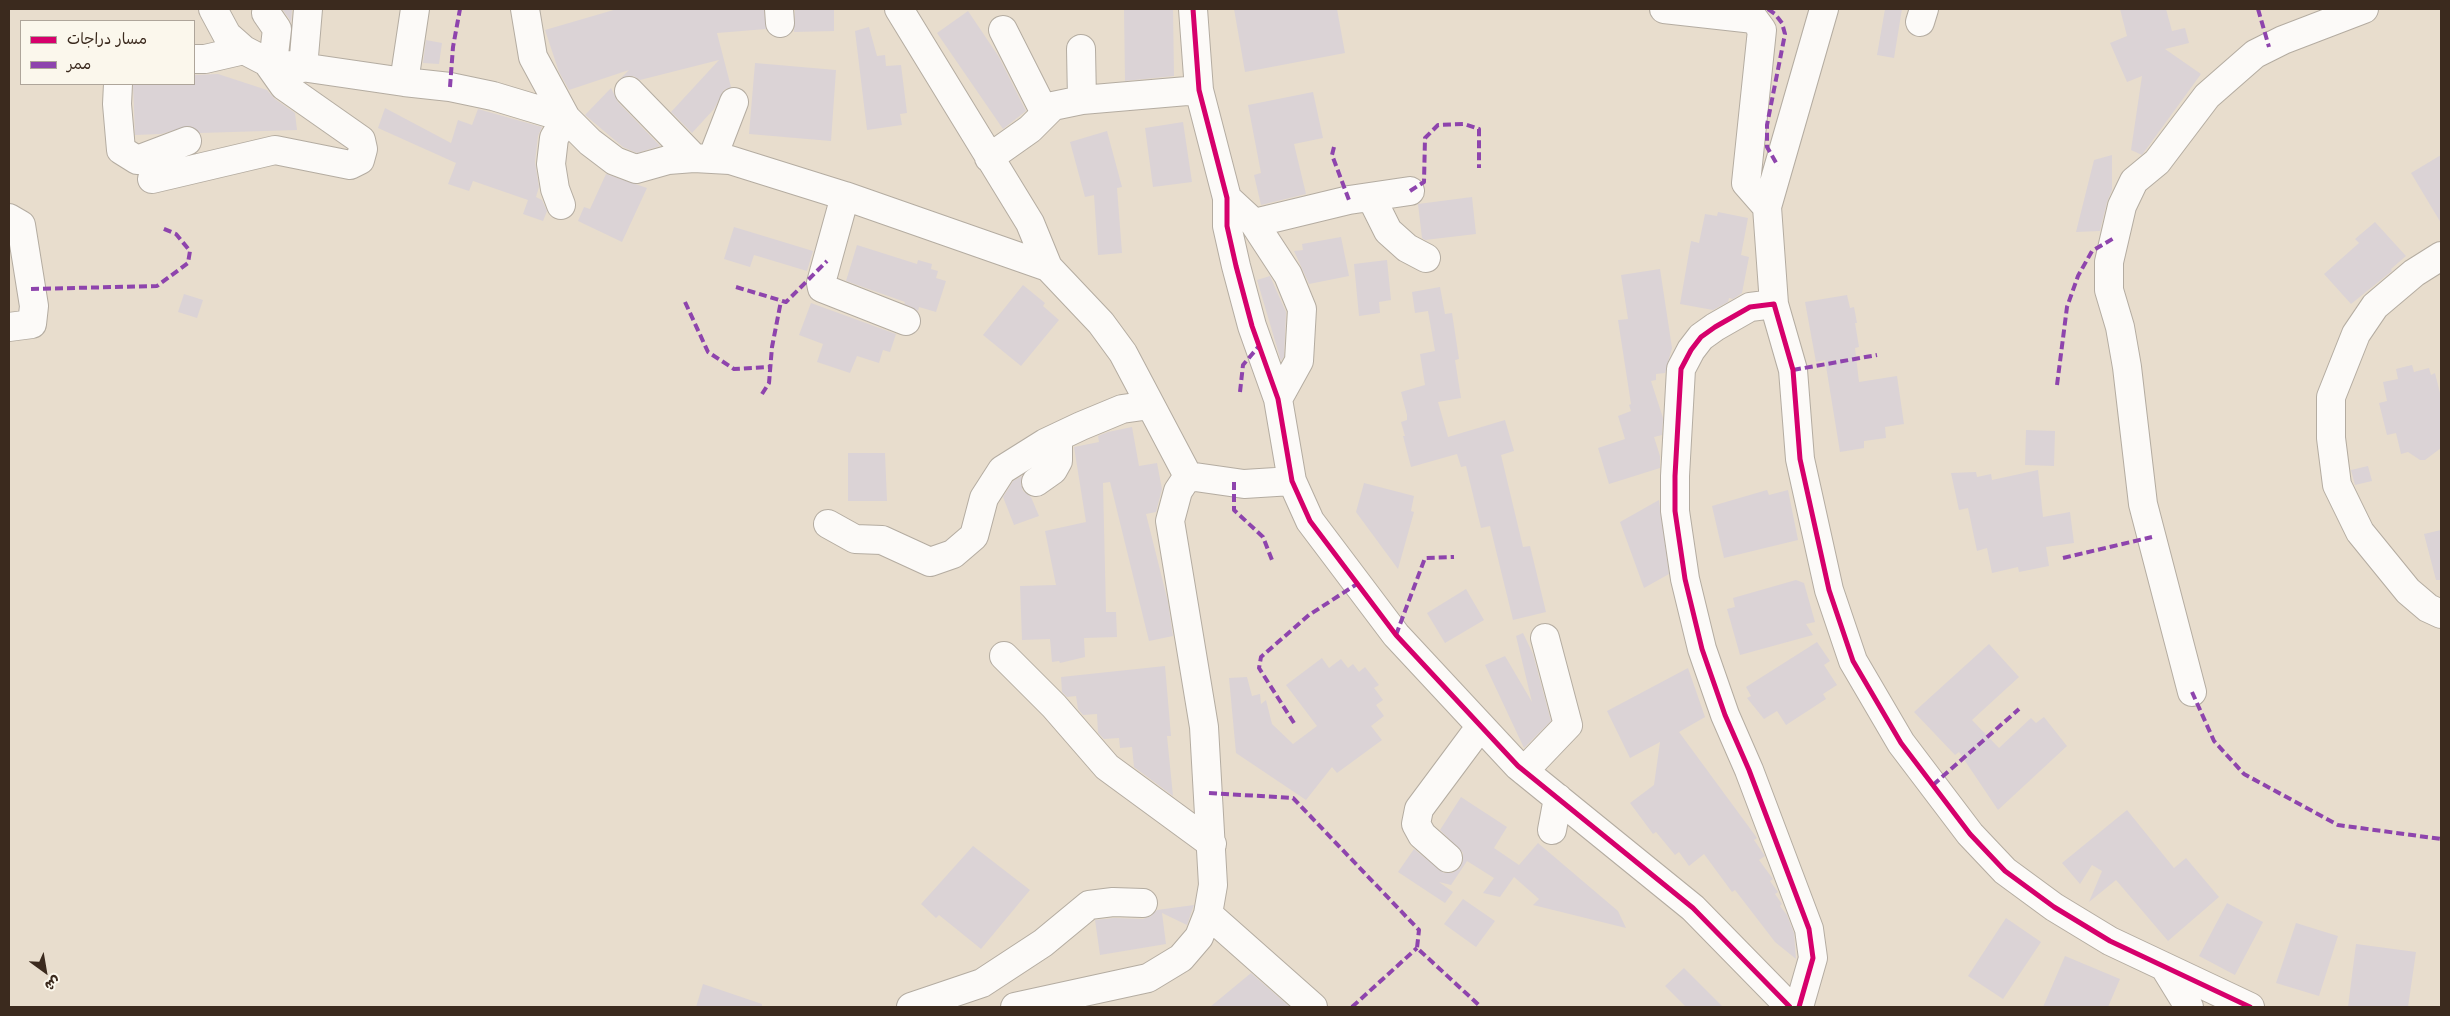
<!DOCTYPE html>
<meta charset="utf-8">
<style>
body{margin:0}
#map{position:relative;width:2450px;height:1016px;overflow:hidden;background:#e8ddcd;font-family:Mali,"Playpen Sans Arabic",sans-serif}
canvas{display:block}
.frame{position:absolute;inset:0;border:10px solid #3b2a1e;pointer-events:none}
.legend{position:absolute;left:20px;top:20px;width:175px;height:65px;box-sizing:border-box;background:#fbf7ec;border:1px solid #aea59a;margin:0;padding:6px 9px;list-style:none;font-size:15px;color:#3b2a1e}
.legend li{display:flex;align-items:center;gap:10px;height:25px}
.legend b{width:25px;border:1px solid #aea59a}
.north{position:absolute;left:20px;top:946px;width:50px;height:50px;-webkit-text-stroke:4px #fbf7ec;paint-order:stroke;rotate:148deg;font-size:14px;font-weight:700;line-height:20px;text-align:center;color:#3b2a1e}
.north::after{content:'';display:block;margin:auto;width:18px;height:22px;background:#3b2a1e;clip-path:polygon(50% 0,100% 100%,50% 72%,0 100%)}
</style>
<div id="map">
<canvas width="2450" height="1016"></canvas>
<div class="frame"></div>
<ul class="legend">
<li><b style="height:6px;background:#d6006c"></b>مسار دراجات</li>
<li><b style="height:6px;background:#8e44ad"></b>ممر</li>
</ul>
<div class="north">ش</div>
</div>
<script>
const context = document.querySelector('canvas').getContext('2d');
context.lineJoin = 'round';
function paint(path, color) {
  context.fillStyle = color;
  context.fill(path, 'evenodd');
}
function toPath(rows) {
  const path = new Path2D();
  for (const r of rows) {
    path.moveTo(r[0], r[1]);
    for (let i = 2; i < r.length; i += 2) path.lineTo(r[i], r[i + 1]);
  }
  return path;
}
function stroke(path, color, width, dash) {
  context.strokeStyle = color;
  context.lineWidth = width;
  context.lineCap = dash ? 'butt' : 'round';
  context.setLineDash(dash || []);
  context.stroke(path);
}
paint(toPath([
 [282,9,292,9,291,24,290,20],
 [617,9,764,9,766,29,717,33,731,87,724,90,714,109,692,133,671,112,719,60,640,80,633,76,620,79,629,70,569,90,559,72,545,30],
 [795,9,834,9,834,31,794,32],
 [1124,9,1173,9,1174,76,1125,81],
 [1234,9,1337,9,1345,53,1245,72],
 [1885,9,1902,9,1894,58,1877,55],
 [2120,9,2166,9,2172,31,2185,28,2189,43,2165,49,2201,74,2142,155,2131,150,2142,76,2127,82,2110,43,2127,36],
 [968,11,999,57,1026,111,1003,129,937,33],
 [869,27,877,56,885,55,886,66,901,65,907,113,900,114,902,125,867,130,855,31],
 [426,40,442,43,439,64,423,63],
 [755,63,836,70,831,141,749,134],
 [218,74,267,90,275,99,295,113,297,130,200,133,189,126,161,134,135,135,133,84,194,84,194,75],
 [611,88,618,102,660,146,637,153,623,147,585,115],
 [1313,92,1323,138,1294,144,1306,194,1261,205,1254,175,1261,173,1248,105],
 [385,108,451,143,458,120,472,125,478,109,542,127,538,136,535,162,539,187,536,197,542,200,547,211,543,221,523,214,528,200,473,181,469,191,448,184,456,163,378,128],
 [1183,122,1192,182,1153,187,1145,128],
 [1107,131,1122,187,1117,188,1122,253,1098,255,1094,195,1085,197,1070,142],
 [2112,155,2112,190,2107,202,2100,231,2076,232,2094,160],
 [2441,155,2441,223,2411,173],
 [606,174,647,188,622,242,578,221,584,207,590,209],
 [1472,197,1476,234,1425,240,1422,238,1418,204],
 [1718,212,1748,218,1741,255,1749,257,1742,293,1733,299,1729,298,1728,302,1713,310,1680,304,1691,241,1699,243,1705,214,1717,216],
 [2375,222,2406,256,2391,269,2392,271,2351,304,2324,274,2359,243,2355,239],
 [734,227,813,251,807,271,754,255,750,267,724,259],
 [1341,237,1349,276,1309,284,1294,251,1303,250,1302,244],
 [857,245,917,264,918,260,932,264,931,269,938,271,936,278,946,281,936,312,919,307,918,311,904,304,905,302,846,281],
 [1387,260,1391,300,1379,302,1380,313,1359,316,1354,264],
 [1660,269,1672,348,1665,373,1656,374,1656,380,1651,381,1663,418,1662,435,1654,437,1660,456,1660,468,1609,484,1598,448,1625,439,1618,416,1631,411,1629,405,1631,404,1618,320,1628,319,1621,275],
 [1270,276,1286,312,1284,357,1281,361,1257,280],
 [1023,285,1045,303,1043,306,1059,320,1021,366,983,335],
 [1440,287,1445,314,1452,313,1459,359,1455,360,1461,398,1438,402,1448,437,1505,420,1514,451,1501,455,1523,547,1530,546,1546,612,1513,620,1490,526,1481,528,1466,466,1461,467,1457,454,1411,467,1403,436,1405,436,1401,422,1407,420,1407,415,1401,392,1425,385,1420,354,1435,351,1428,311,1415,313,1412,292],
 [184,294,203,300,197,318,178,312],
 [1847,295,1850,308,1854,307,1857,323,1855,323,1859,347,1855,348,1859,382,1897,376,1904,424,1885,427,1886,438,1864,441,1864,448,1840,452,1825,360,1816,362,1805,302],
 [811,303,896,334,890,352,883,350,879,363,857,356,850,373,817,362,823,344,799,335],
 [2412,365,2414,372,2429,368,2431,375,2435,373,2441,397,2441,448,2425,460,2420,460,2408,452,2401,454,2396,433,2387,435,2379,403,2387,401,2383,382,2398,379,2396,369],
 [1132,427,1139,466,1157,463,1162,489,1156,512,1146,514,1168,602,1173,636,1149,641,1110,482,1103,483,1106,612,1116,612,1117,637,1084,638,1085,657,1060,663,1059,661,1052,662,1050,639,1022,640,1020,586,1056,585,1045,531,1086,522,1074,447,1099,442,1098,436,1108,432],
 [2026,430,2055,431,2054,466,2025,465],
 [848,453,885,453,887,501,848,501],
 [2368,466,2372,481,2355,485,2351,470],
 [2038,470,2043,517,2070,512,2074,543,2046,547,2049,566,2019,572,2018,567,1992,573,1987,548,1977,551,1968,508,1959,510,1951,473,1976,472,1977,477,1991,474,1992,480],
 [1022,476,1021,484,1023,491,1031,497,1039,516,1014,525,1003,497,1013,481],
 [1364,483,1414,496,1411,511,1414,512,1398,569,1356,512],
 [1767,490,1769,495,1788,490,1798,540,1724,558,1712,506],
 [1659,500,1669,574,1644,588,1620,522],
 [2441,530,2441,580,2436,580,2424,534],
 [1796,580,1804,583,1815,622,1806,624,1813,635,1740,655,1727,609,1735,607,1733,598],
 [1466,589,1484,620,1445,643,1427,613],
 [1523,633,1533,654,1551,721,1524,748,1485,665,1505,656,1532,702,1516,636],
 [1817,642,1830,661,1824,665,1837,685,1823,694,1826,699,1786,725,1777,711,1764,719,1747,698,1751,696,1746,687],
 [1989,644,2019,677,1972,720,1999,748,2031,718,2036,723,2044,717,2067,746,1998,810,1959,752,1955,755,1914,712],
 [1322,658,1329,668,1341,659,1348,668,1353,664,1359,672,1365,667,1379,685,1374,688,1383,700,1376,705,1384,716,1371,726,1382,740,1337,773,1332,767,1306,800,1236,753,1229,678,1247,677,1252,696,1260,694,1261,704,1266,700,1272,724,1293,744,1317,726,1286,685],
 [1165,666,1171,736,1167,736,1173,796,1134,767,1132,747,1120,748,1119,738,1104,739,1098,733,1097,714,1083,715,1078,709,1076,696,1067,697,1062,692,1061,677],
 [1688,668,1705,717,1679,732,1757,838,1754,840,1765,856,1759,860,1773,879,1770,881,1778,892,1775,894,1782,904,1780,906,1787,915,1794,933,1796,959,1775,942,1735,890,1732,892,1704,854,1689,866,1679,852,1675,855,1656,832,1653,834,1630,803,1654,785,1660,742,1630,758,1607,711],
 [1461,797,1507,827,1494,848,1519,865,1538,843,1618,911,1626,928,1533,905,1539,899,1514,877,1500,897,1483,893,1494,878,1467,861,1451,885,1439,882,1453,892,1445,903,1398,872,1414,849,1444,873,1452,873,1460,868,1463,861,1463,853,1440,830],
 [2127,810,2174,868,2186,858,2219,897,2168,941,2116,880,2089,902,2102,871,2092,865,2080,884,2062,863],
 [973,846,1030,890,981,949,939,915,936,918,921,904],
 [1463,899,1495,921,1476,947,1444,924],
 [2227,903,2263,922,2235,975,2199,956],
 [1194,905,1187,925,1162,913,1166,944,1100,955,1095,920,1114,918,1143,919,1151,916,1157,910],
 [2006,918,2041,942,2003,999,1968,976],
 [2296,923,2338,936,2319,996,2276,983],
 [2356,944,2416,952,2408,1007,2348,1007],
 [2065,956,2120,979,2108,1007,2043,1007],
 [1684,968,1723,1007,1686,1007,1665,986],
 [1251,973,1290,1007,1210,1007],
 [703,984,762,1004,762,1007,696,1007]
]), '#dbd3d6');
const minor = toPath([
 [213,9,227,35,244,50,267,62,404,82,450,87,493,96,566,118],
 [525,9,533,57,566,118,590,142,615,161,636,169,668,160,694,158,730,160,845,196,1048,267],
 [779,9,780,23],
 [899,9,1030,223,1048,267,1101,323,1123,353,1188,476],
 [1193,9,1199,90,1227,198,1227,226,1236,266,1252,326,1278,399,1292,481,1310,521,1396,635,1518,766,1693,908,1790,1007],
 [1664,9,1754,19,1762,30,1746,183,1767,207],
 [266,13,277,29,273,63],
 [1920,22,1924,9],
 [1003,30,1045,113],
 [1081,49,1082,100],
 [194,59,205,59,244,50],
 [303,68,308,9],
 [404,82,415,9],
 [118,84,117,104,121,150,137,160,187,141],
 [629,91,694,158],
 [989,158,1030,129,1053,106,1082,100,1199,90],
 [712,159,734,102],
 [152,179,275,150,350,165,360,160,363,149,361,140,284,86,267,62],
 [845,196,821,283,822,288,906,321],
 [1371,197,1388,231,1407,248,1426,258],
 [1227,198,1254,223,1288,275,1302,309,1299,361,1278,399],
 [561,205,555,189,551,164,554,138,566,118],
 [9,218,21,225,34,306,32,324,9,327],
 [1254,223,1349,200,1410,191],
 [2441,256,2414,273,2375,306,2356,334,2331,397,2331,438,2337,485,2360,532,2408,591,2428,608,2441,614],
 [1774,304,1767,207,1824,9],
 [1188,476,1244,484,1292,481],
 [1036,482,1053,470,1058,461,1058,437],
 [828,524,855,539,882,540,930,562,953,554,974,536,984,498,1002,470,1045,443,1081,426,1122,409,1150,405],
 [1004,656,1054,706,1107,767,1212,844],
 [2192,692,2143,504,2127,367,2120,327,2109,290,2109,262,2122,206,2134,181,2157,162,2207,96,2255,54,2283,40,2364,9],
 [1524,771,1568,725,1545,638],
 [1552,830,1558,798],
 [1448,858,1422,835,1416,824,1419,809,1480,727],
 [1208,914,1313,1007],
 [2165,968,2189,1007],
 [911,1007,982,983,1043,943,1089,905,1113,902,1143,903],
 [1015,1007,1148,978,1181,958,1199,937,1208,914,1213,885,1204,727,1170,521,1178,491,1188,476],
 [1799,1007,1813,958,1809,929,1749,770,1725,715,1702,649,1685,579,1675,511,1675,476,1681,369,1691,350,1701,337,1715,327,1750,307,1774,304,1793,370,1800,459,1829,590,1853,661,1901,743,1970,834,2005,871,2054,907,2110,941,2250,1007]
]);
stroke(minor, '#b4aca1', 30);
stroke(minor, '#fcfaf8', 28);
stroke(toPath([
 [1768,9,1775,14,1782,23,1785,34,1767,125,1767,147,1778,166],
 [2258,9,2269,47],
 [450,87,453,47,460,9],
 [1334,147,1332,155,1349,200],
 [1410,191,1424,182,1425,138,1438,125,1464,124,1479,129,1479,168],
 [736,287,786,302,827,261],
 [31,289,157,286,188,263,190,251,176,234,162,228],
 [685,302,708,352,734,369,770,367],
 [1793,370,1877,355],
 [2057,385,2067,307,2078,276,2092,251,2114,238],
 [1240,392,1243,365,1259,346],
 [762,394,769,383,772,347,781,301],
 [1234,482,1234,510,1263,537,1272,560],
 [2063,558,2152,537],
 [1396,635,1425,558,1454,557],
 [2192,692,2214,741,2244,774,2338,825,2441,839],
 [1294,723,1259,668,1261,657,1309,615,1357,584],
 [1933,785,2019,709],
 [1209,793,1293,798,1419,930,1417,948,1481,1007],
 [1352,1007,1417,948]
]), '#8e44ad', 4, [8, 4]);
stroke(toPath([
 [1193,9,1199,90,1227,198,1227,226,1236,266,1252,326,1278,399,1292,481,1310,521,1396,635,1518,766,1693,908,1790,1007],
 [1799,1007,1813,958,1809,929,1749,770,1725,715,1702,649,1685,579,1675,511,1675,476,1681,369,1691,350,1701,337,1715,327,1750,307,1774,304,1793,370,1800,459,1829,590,1853,661,1901,743,1970,834,2005,871,2054,907,2110,941,2250,1007]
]), '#d6006c', 5);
</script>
